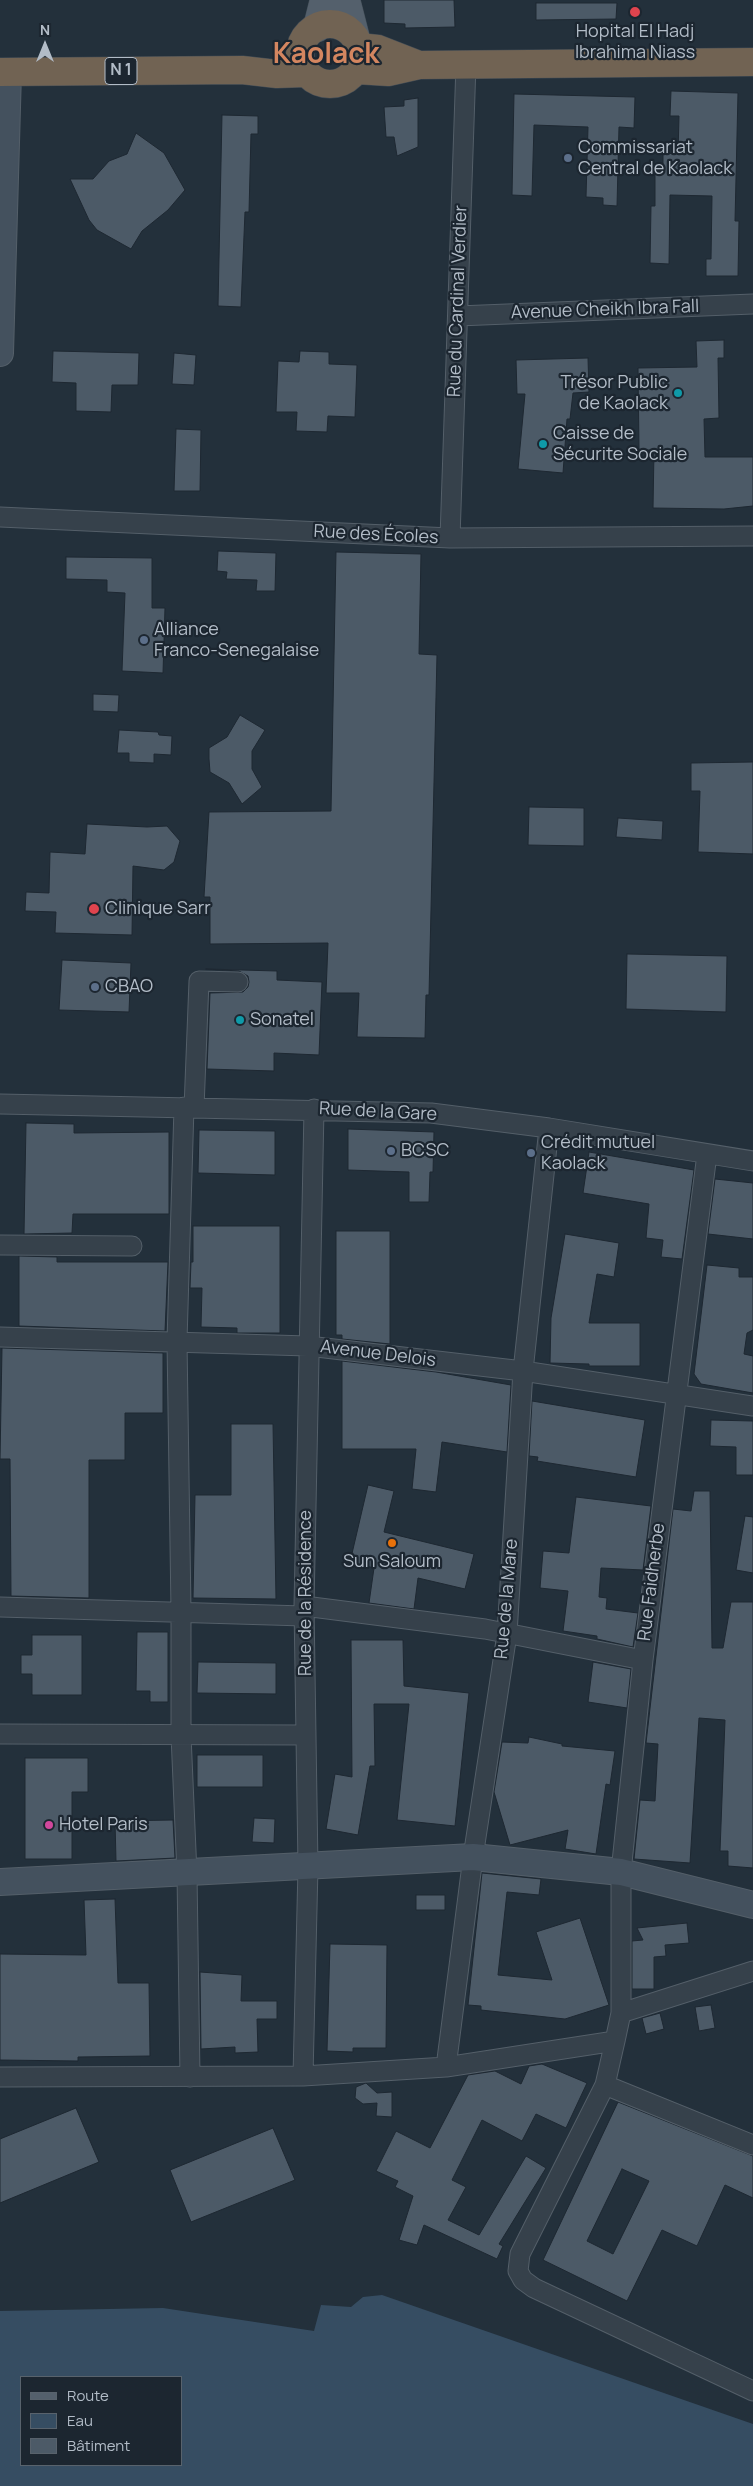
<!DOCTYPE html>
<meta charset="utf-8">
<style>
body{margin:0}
#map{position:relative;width:753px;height:2486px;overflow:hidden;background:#23303b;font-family:Manrope,sans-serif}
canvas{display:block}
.legend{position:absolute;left:20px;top:2376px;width:162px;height:90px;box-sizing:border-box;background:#1c2630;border:1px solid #58626c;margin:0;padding:6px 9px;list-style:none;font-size:15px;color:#b2bcc7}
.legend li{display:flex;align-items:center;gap:10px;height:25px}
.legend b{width:25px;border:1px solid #58626c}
.north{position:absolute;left:20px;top:20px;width:50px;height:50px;-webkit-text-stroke:4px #1c2630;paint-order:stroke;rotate:0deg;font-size:14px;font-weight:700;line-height:20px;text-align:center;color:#b2bcc7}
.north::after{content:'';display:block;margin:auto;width:18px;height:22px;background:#b2bcc7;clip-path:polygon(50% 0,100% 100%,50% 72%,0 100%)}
</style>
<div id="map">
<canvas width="753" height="2486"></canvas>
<ul class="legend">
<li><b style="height:6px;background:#54606c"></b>Route</li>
<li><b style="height:14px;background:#364d62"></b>Eau</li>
<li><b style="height:14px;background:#4c5a67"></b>Bâtiment</li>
</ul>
<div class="north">N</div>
</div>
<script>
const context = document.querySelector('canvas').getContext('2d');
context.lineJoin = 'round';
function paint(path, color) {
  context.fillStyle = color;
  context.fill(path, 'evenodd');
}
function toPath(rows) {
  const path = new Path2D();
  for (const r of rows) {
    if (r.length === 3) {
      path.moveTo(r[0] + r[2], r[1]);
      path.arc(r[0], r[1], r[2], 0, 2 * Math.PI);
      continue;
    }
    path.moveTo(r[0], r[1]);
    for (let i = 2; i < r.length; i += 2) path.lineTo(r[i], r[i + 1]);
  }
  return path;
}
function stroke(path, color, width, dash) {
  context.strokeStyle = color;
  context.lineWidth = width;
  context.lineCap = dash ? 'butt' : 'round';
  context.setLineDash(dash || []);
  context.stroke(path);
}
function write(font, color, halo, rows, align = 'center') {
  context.font = font + ' Manrope,sans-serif';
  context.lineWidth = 4.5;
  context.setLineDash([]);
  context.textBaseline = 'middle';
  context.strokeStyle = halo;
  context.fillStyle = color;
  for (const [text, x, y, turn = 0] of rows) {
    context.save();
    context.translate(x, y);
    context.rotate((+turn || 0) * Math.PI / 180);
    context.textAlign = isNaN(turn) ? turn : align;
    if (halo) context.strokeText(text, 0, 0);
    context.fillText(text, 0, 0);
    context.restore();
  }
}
paint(toPath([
 [382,2295,753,2424,753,2486,0,2486,0,2311,163,2308,314,2331,321,2305,351,2307,363,2297],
 [21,2377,181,2377,181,2465,21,2465]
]), '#364d62');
const building = toPath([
 [384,0,454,0,455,27,405,28,405,24,384,23,384,0],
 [536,3,617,3,616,19,536,20,536,3],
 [671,91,738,93,735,221,739,221,738,276,706,276,706,259,711,259,712,196,670,195,669,264,650,263,651,206,655,206,655,168,663,168,663,153,678,154,679,116,670,116,671,91],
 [514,94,635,97,634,128,619,127,617,206,603,205,603,198,586,197,588,127,534,125,532,196,512,195,514,94],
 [418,98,418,147,397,156,394,137,386,137,384,107,404,106,404,100,418,98],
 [222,115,258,116,258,134,251,134,249,212,245,212,241,307,218,306,222,115],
 [136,133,164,153,185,190,168,210,142,231,131,249,97,230,89,220,70,179,93,179,109,161,127,154,136,133],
 [724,340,724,358,718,358,719,418,704,419,705,457,753,457,753,506,724,509,653,508,654,450,639,450,638,368,697,367,696,341,724,340],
 [53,351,139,353,138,385,112,385,111,412,76,411,76,383,52,382,53,351],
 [300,351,329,352,329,364,357,365,355,417,328,416,327,432,296,431,297,412,276,412,278,361,299,362,300,351],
 [174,353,196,355,194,385,172,384,174,353],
 [588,358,589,392,573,393,570,419,567,419,563,473,518,469,525,394,517,394,516,360,588,358],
 [176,429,201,430,200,491,174,491,176,429],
 [218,551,276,553,275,591,256,591,257,580,226,579,227,572,217,571,218,551],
 [336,552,421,554,419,654,437,655,429,995,426,995,425,1038,357,1037,359,993,326,993,328,943,210,944,210,897,204,897,209,812,331,811,336,552],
 [66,557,152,558,152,608,165,608,163,673,122,671,125,593,107,592,107,580,66,579,66,557],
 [93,694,119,695,118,712,93,711,93,694],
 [240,715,265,730,252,751,252,769,262,787,242,804,229,783,210,772,209,759,209,748,227,737,240,715],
 [119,730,158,732,159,735,172,736,171,755,154,754,154,763,129,762,129,753,117,753,119,730],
 [753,762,753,854,698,852,700,791,691,791,691,763,753,762],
 [529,807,584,808,584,846,528,845,529,807],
 [618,818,663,821,662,840,616,837,618,818],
 [87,824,147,827,167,826,180,841,174,862,164,870,133,866,132,935,55,933,56,912,25,911,26,892,49,893,50,852,85,854,87,824],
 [627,954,727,956,726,1012,626,1009,627,954],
 [62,960,131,963,129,1012,59,1010,62,960],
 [206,969,277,971,277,980,322,982,319,1055,274,1053,274,1071,207,1069,210,993,243,992,248,987,249,982,248,976,239,971,206,969],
 [26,1123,74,1124,74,1133,169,1132,169,1214,73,1214,72,1233,24,1234,26,1123],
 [348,1129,434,1132,433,1172,430,1172,429,1202,409,1202,409,1172,348,1170,348,1129],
 [199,1130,275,1131,275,1175,198,1173,199,1130],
 [589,1152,694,1170,682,1259,661,1257,663,1240,646,1238,649,1204,583,1193,589,1152],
 [715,1179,753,1183,753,1239,708,1234,715,1179],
 [193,1226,280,1226,280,1333,237,1333,237,1328,201,1327,202,1288,190,1288,191,1262,193,1262,193,1226],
 [336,1231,390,1231,390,1344,342,1339,342,1335,336,1335,336,1231],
 [565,1234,619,1243,614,1277,597,1274,589,1323,640,1323,640,1366,589,1366,589,1364,550,1363,551,1318,565,1234],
 [19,1256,57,1257,57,1262,168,1262,165,1331,19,1326,19,1256],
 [707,1265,739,1268,739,1277,753,1277,753,1330,747,1333,744,1354,753,1356,753,1393,701,1384,694,1374,707,1265],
 [2,1348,163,1353,163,1413,125,1413,125,1460,89,1460,89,1598,11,1596,10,1459,0,1459,2,1348],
 [342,1361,436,1372,511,1385,507,1452,442,1442,436,1492,412,1489,416,1449,342,1449,342,1361],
 [532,1401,645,1420,636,1477,537,1461,538,1457,529,1456,532,1401],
 [711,1420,753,1421,753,1475,736,1475,736,1447,710,1446,711,1420],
 [231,1424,273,1424,276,1599,193,1598,195,1495,231,1495,231,1424],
 [368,1485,394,1491,384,1532,474,1554,465,1589,418,1578,414,1609,369,1603,374,1568,350,1562,368,1485],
 [694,1491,710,1491,712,1648,723,1648,731,1602,753,1602,753,1868,728,1866,728,1851,720,1851,725,1720,699,1718,690,1863,634,1859,640,1800,655,1801,658,1744,646,1743,673,1509,691,1511,694,1491],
 [576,1497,651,1506,643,1570,601,1568,599,1597,607,1598,606,1609,638,1613,633,1647,597,1639,597,1636,563,1631,568,1591,540,1588,543,1551,569,1553,576,1497],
 [745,1516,753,1517,753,1573,736,1570,745,1516],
 [137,1632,168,1632,168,1702,150,1702,150,1691,136,1691,137,1632],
 [32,1635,82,1635,82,1695,32,1695,32,1674,21,1674,21,1655,32,1655,32,1635],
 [351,1640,403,1640,404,1686,469,1693,455,1826,397,1820,409,1704,374,1704,375,1766,370,1766,358,1835,326,1829,335,1774,352,1777,351,1640],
 [198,1662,276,1663,276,1694,197,1693,198,1662],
 [593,1662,631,1669,627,1708,588,1702,593,1662],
 [529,1737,562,1744,562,1746,615,1751,610,1785,606,1784,596,1854,565,1849,568,1830,510,1845,494,1792,502,1742,528,1743,529,1737],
 [197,1755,263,1755,263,1787,197,1787,197,1755],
 [25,1758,88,1758,88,1792,72,1792,72,1859,25,1859,25,1758],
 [254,1818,275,1819,274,1843,252,1842,254,1818],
 [173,1820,175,1858,116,1861,115,1821,173,1820],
 [482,1873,541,1879,539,1895,507,1892,498,1975,552,1980,536,1932,580,1918,609,2005,565,2019,481,2010,481,2006,468,2005,482,1873],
 [416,1895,445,1895,445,1910,416,1910,416,1895],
 [115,1899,118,1983,149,1983,150,2056,78,2057,78,2061,0,2060,0,1954,86,1955,84,1900,115,1899],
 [687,1923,689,1943,665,1945,666,1956,654,1957,654,1989,632,1989,632,1941,643,1940,637,1928,687,1923],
 [330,1944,387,1945,386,2048,353,2048,353,2052,327,2051,330,1944],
 [200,1972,242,1975,241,2001,277,2001,277,2019,257,2019,258,2052,235,2053,235,2047,201,2049,200,1972],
 [711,2005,715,2028,699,2031,695,2007,711,2005],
 [660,2013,664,2029,646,2034,642,2018,660,2013],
 [542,2064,587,2083,566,2128,536,2114,522,2141,482,2120,452,2180,466,2187,448,2220,479,2235,526,2156,546,2168,499,2244,503,2246,497,2259,424,2225,417,2245,399,2240,413,2196,395,2187,398,2181,376,2171,396,2131,430,2148,468,2075,495,2071,521,2084,529,2066,542,2064],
 [366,2083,377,2093,392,2092,392,2117,376,2116,377,2103,363,2104,355,2098,356,2087,366,2083],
 [618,2102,753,2156,753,2198,725,2185,697,2246,662,2230,627,2301,543,2260,618,2102],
 [622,2169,649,2181,613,2254,587,2241,622,2169],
 [76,2108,99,2162,0,2203,0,2139,76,2108],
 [273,2128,295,2180,191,2222,170,2170,273,2128]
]);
paint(building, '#4c5a67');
stroke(building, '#1e2832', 1);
const street = toPath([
 [458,316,753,304],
 [0,517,450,538,753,536],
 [450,538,466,64],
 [0,1104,431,1113,549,1128,753,1161],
 [184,1107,177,1341,181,1611,181,1735,187,1874,190,2077],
 [194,1108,199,981,238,982],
 [0,1245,132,1246],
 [0,1337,308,1346,523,1371,753,1406],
 [304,1606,485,1629,643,1660],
 [0,1607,304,1616],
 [0,1734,306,1735],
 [621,2013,621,1872,643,1660,707,1154],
 [615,2041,605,2085,520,2254,518,2271,523,2280,534,2288,753,2391],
 [446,2067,473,1857,507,1634,523,1371,549,1128],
 [303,2076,308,1867,304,1606,314,1109],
 [0,2077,303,2076,446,2067,615,2041,621,2013,753,1971],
 [605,2085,753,2145]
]);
const secondary = toPath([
 [0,353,8,72],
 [0,1882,473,1857,621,1872,753,1905]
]);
const primary = toPath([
 [346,0,356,39],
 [317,28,324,0]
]);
const highway = toPath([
 [330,54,30],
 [359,47,378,49,419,65],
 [356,70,388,72,419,65,753,62],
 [0,72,242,70,277,74,306,73]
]);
stroke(street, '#545f69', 21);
stroke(secondary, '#545f69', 28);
stroke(primary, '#424d57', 29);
stroke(highway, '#424c56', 29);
stroke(street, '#36414b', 19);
stroke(secondary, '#44515e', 26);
stroke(primary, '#54606c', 28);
stroke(highway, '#716353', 28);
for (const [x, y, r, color] of [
 [635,12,6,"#e0444e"],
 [568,158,5,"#5c6f8a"],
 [678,393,5,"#0f9aa8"],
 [543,444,5,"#0f9aa8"],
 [144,640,5,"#5c6f8a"],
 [94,909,6,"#e0444e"],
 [95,987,5,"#5c6f8a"],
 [240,1020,5,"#0f9aa8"],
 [391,1151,5,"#5c6f8a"],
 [531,1153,5,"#5c6f8a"],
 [392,1543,5,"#e8710a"],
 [49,1825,5,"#d1479c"]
]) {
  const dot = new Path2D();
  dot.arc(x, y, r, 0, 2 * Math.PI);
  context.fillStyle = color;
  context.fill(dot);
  stroke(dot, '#1c2630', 2);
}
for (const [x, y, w] of [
 [121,71,32]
]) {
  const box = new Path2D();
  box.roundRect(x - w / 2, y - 13.5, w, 27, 4);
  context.fillStyle = '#1c2630';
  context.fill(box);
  stroke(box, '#b2bcc7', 1);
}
write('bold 16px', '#b2bcc7', null, [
 ["N 1",121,71]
]);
write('18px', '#b2bcc7', '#1c2630', [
 ["Hopital El Hadj",635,32,"center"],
 ["Ibrahima Niass",635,53,"center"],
 ["Commissariat",578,148],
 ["Central de Kaolack",578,169],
 ["Trésor Public",668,383,"right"],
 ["de Kaolack",668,404,"right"],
 ["Caisse de",553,434],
 ["Sécurite Sociale",553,455],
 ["Alliance",154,630],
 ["Franco-Senegalaise",154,651],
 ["Clinique Sarr",105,909],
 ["CBAO",105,987],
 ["Sonatel",250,1020],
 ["Crédit mutuel",541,1143],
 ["Kaolack",541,1164],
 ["BCSC",401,1151],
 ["Sun Saloum",392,1562,"center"],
 ["Hotel Paris",59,1825]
], 'left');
write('18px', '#b2bcc7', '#1c2630', [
 ["Rue du Cardinal Verdier",458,301,-88],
 ["Avenue Cheikh Ibra Fall",605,310,-2],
 ["Rue des Écoles",376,535,3],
 ["Rue de la Gare",378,1112,3],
 ["Avenue Delois",378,1354,7],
 ["Rue Faidherbe",652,1582,-83],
 ["Rue de la Résidence",306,1593,-90],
 ["Rue de la Mare",507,1599,-85]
]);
write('bold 28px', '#d48660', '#1c2630', [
 ["Kaolack",326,55]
]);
</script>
